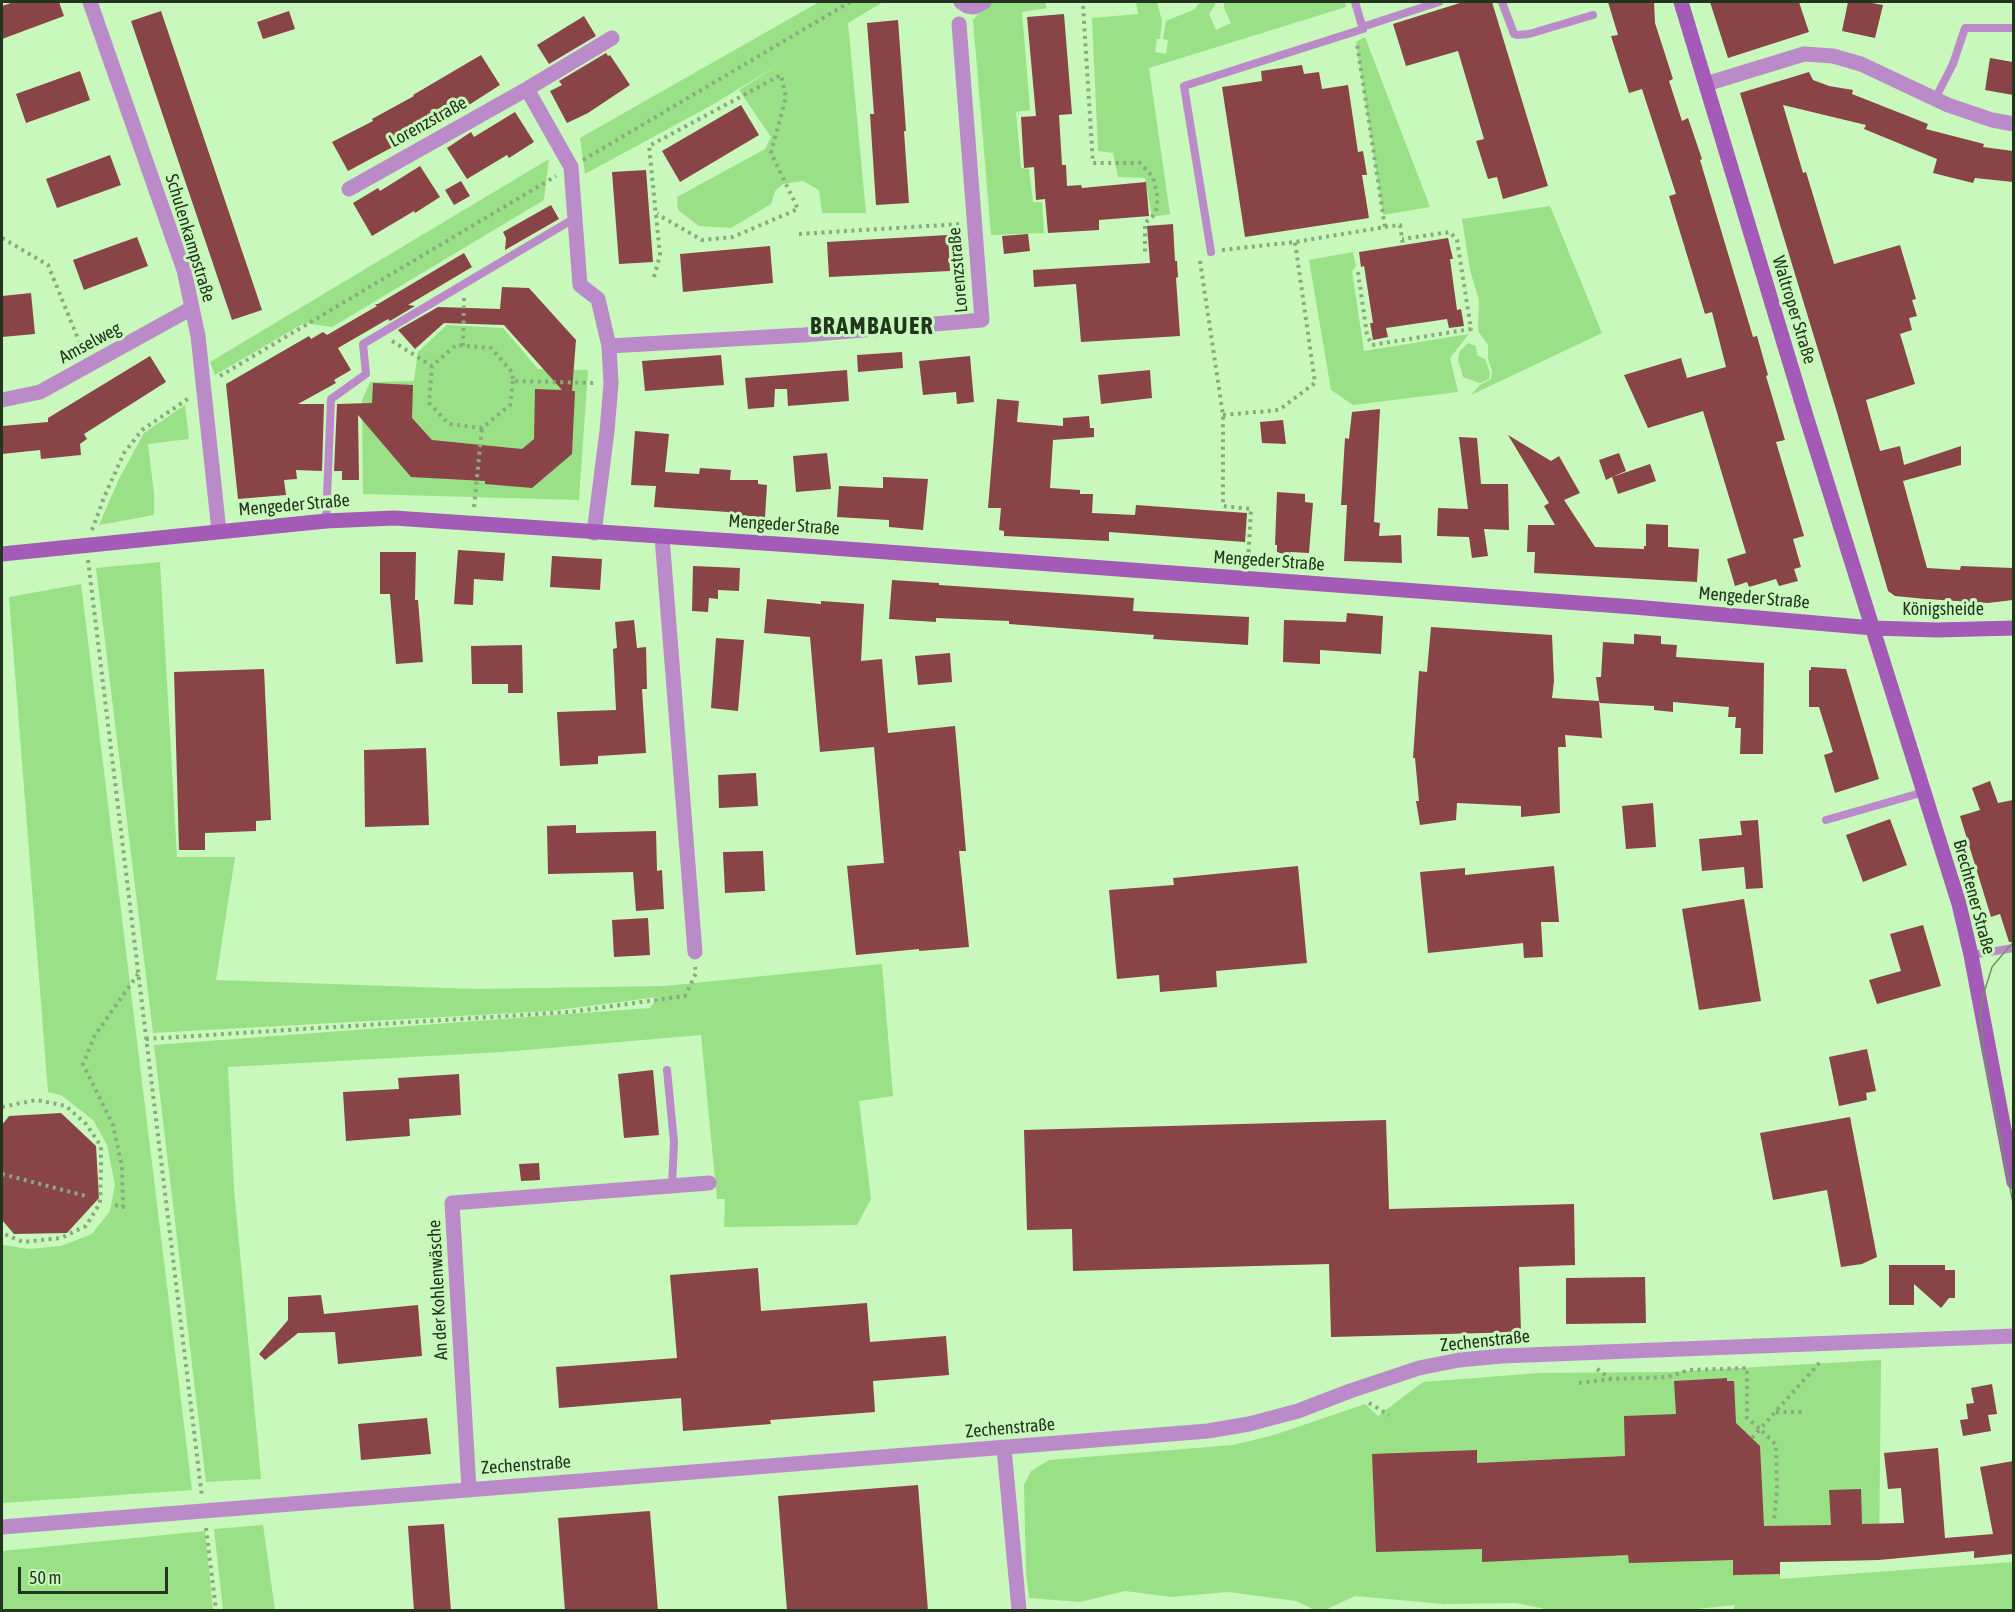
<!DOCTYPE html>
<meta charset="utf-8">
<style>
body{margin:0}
#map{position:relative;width:2015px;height:1612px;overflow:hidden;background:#c8f8bb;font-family:"Asap Condensed",sans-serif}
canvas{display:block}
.frame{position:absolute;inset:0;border:3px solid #23351e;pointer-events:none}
.scale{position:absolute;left:18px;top:1567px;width:150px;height:27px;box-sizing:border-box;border:3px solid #23351e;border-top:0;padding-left:8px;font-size:18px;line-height:21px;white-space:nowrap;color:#23351e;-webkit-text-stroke:4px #c8f8bb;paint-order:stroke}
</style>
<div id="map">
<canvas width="2015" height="1612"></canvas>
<div class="frame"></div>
<div class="scale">50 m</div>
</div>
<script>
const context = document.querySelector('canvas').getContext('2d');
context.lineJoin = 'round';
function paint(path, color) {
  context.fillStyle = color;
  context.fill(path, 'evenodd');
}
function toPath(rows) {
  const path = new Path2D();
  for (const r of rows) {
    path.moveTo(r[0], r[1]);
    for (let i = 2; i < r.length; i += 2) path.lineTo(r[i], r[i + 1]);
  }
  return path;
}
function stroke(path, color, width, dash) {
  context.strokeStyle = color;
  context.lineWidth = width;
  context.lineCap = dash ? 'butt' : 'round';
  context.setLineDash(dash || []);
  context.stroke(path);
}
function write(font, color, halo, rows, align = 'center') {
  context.font = font + ' "Asap Condensed",sans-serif';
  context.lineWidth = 6;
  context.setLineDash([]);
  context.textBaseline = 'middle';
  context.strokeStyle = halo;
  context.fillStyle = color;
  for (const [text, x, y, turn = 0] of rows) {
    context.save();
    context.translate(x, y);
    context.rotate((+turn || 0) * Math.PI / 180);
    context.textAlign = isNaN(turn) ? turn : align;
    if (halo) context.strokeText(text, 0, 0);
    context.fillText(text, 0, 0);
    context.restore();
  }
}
paint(toPath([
 [819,2,883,2,848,23,866,213,822,213,819,190,803,181,783,184,775,191,771,204,731,228,699,226,678,210,677,197,765,149,771,137,739,90,786,60,712,105,585,174,580,138],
 [989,2,1045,2,1047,8,1022,12,1030,110,1016,112,1021,168,1029,169,1033,202,1042,202,1044,233,991,235,973,20],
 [1136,2,1157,2,1162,21,1160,39,1157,39,1155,52,1166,54,1168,40,1163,39,1166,21,1195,9,1198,4,1207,2,1215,2,1215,5,1209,14,1216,30,1231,23,1224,8,1224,2,1345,2,1346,7,1149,68,1170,214,1152,217,1145,178,1118,177,1113,153,1098,151,1092,18,1138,14],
 [1365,37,1430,207,1383,215,1356,42],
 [549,159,544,200,332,327,304,323,215,375,210,362],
 [1550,206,1602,333,1471,395,1480,385,1491,379,1492,371,1488,359,1488,345,1478,331,1479,300,1470,270,1462,219],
 [1353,252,1356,266,1352,271,1364,351,1469,334,1450,358,1458,392,1353,405,1331,390,1309,260],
 [447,325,503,328,538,369,588,370,579,500,363,494,362,400,370,382,414,381,418,352],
 [1468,343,1476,346,1477,355,1485,359,1490,373,1489,379,1480,383,1463,377,1460,366,1458,360,1460,351],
 [185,405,189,439,148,444,154,494,154,515,99,525,119,479,144,433],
 [160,562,177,857,235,857,216,980,476,989,665,986,882,964,893,1096,859,1101,871,1199,857,1225,724,1227,725,1199,717,1199,701,1035,503,1052,228,1067,234,1189,261,1479,206,1482,154,1045,650,1008,658,997,550,1011,153,1033,96,568],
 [81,584,192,1490,2,1503,2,1245,29,1249,61,1246,92,1234,110,1211,115,1185,107,1145,93,1120,61,1095,48,1092,9,597],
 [1881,1360,1879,1560,1780,1562,1780,1579,2013,1562,2013,1610,1733,1610,1735,1605,1687,1610,1550,1610,1516,1603,1444,1604,1355,1596,1325,1610,1315,1610,1296,1601,1228,1592,1171,1597,1125,1591,1080,1602,1029,1598,1026,1572,1024,1485,1031,1471,1049,1460,1233,1445,1274,1435,1365,1404,1378,1416,1423,1382,1539,1373,1669,1372],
 [263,1525,275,1610,223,1610,214,1529],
 [205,1531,213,1610,2,1610,2,1551]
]), '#9ae087');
paint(toPath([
 [14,2,59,2,64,16,2,39,2,6],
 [1463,2,1492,2,1548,186,1503,199,1497,177,1488,179,1476,141,1484,139,1458,51,1406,66,1393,24],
 [1608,2,1654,2,1655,23,1673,79,1669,81,1682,121,1688,118,1702,159,1700,160,1753,337,1757,336,1768,375,1766,376,1785,440,1776,442,1804,536,1793,539,1801,567,1794,569,1798,581,1779,586,1776,579,1749,587,1747,582,1735,586,1727,559,1746,553,1703,411,1648,428,1624,375,1681,358,1687,378,1726,367,1712,312,1705,314,1669,196,1676,194,1642,89,1629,93,1611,36,1618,35],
 [1710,2,1799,2,1809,32,1728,58],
 [1848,2,1866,2,1883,5,1875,38,1842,31],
 [161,11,262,310,232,320,131,21],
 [289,11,295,29,263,39,257,22],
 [1064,14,1072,114,1059,115,1062,165,1066,165,1067,186,1081,185,1082,188,1146,182,1149,216,1099,220,1099,230,1048,233,1045,199,1036,200,1034,167,1024,168,1021,117,1036,116,1027,17],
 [584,16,596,36,549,64,537,45],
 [898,20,906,131,904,131,909,203,876,205,870,114,874,114,867,23],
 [606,53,608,56,610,55,630,85,588,113,567,123,550,91,562,85,559,81],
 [481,55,500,85,458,112,348,171,332,142,373,121,372,119,414,96,413,95],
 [1990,58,2013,62,2013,95,1985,90],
 [1302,65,1304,74,1319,72,1322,89,1348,85,1358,152,1363,151,1367,175,1362,175,1369,218,1245,237,1222,87,1262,81,1261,71],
 [80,71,90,100,26,123,16,94],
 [1809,72,1813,80,1829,86,1853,90,1852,94,1928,124,1926,129,1984,144,1983,147,2013,151,2013,182,1975,178,1973,183,1933,173,1937,159,1864,129,1866,125,1783,105,1803,173,1806,172,1834,264,1900,245,1916,299,1912,300,1917,316,1909,318,1912,330,1900,334,1915,384,1866,400,1880,451,1900,446,1904,465,1961,446,1961,465,1903,481,1927,568,1960,570,1961,566,2013,568,2013,600,1988,603,1926,599,1895,596,1888,591,1836,409,1740,93],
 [741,105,759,135,680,182,662,151],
 [515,112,534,142,509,158,507,155,467,179,447,148,471,132,474,137],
 [110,155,121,185,57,208,46,179],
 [420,166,440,197,415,213,414,211,372,236,353,203,378,188,380,191],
 [646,170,653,262,619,264,612,172],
 [461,181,470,196,454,205,445,190],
 [551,205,559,219,505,250,506,238,503,232],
 [1173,224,1175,261,1177,261,1178,277,1176,278,1180,336,1081,342,1076,284,1034,287,1033,270,1150,263,1147,226],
 [1028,234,1030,251,1004,254,1002,236],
 [948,235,950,271,829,277,827,242],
 [137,237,148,266,84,290,73,260],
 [1448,238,1453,259,1450,259,1457,310,1461,309,1464,326,1449,328,1447,319,1386,328,1388,337,1373,340,1370,323,1373,323,1364,266,1361,267,1359,252],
 [770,246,773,283,683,292,680,254],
 [464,253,472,267,408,305,415,306,390,321,388,319,338,348,351,370,334,380,336,383,298,404,324,404,322,471,296,470,297,479,284,480,286,495,238,499,226,384,309,336,311,339,323,332,327,335,377,306,375,304,378,304],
 [502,287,529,288,576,340,572,391,575,391,572,454,532,488,485,484,485,481,411,477,358,415,359,480,342,480,342,471,334,471,337,404,372,403,373,383,413,385,412,418,432,440,522,449,534,439,535,389,562,390,504,325,444,323,415,349,398,330,438,307,500,309],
 [31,293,35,334,2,337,2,296],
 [902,352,903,368,858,372,857,355],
 [721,355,724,385,645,391,642,361],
 [150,356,166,382,84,434,87,439,80,444,81,455,41,459,40,450,2,454,2,426,48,422,48,418],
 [970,356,974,402,957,404,956,392,923,395,919,361],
 [847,370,849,401,788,406,787,389,775,389,774,407,748,409,745,378],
 [1150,370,1152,398,1101,404,1098,375],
 [997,399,1019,401,1017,422,1063,426,1063,418,1089,416,1090,428,1094,428,1094,437,1053,440,1050,488,1080,490,1080,494,1093,494,1092,513,1135,515,1136,505,1247,513,1245,542,1109,532,1109,541,1004,536,1004,531,999,530,1001,508,988,508],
 [1380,409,1374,522,1380,523,1379,536,1401,535,1402,563,1344,561,1347,505,1341,505,1345,438,1349,439,1352,412],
 [1283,420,1286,444,1262,443,1260,422],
 [635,431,669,434,665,472,699,474,700,468,731,470,730,480,758,480,758,484,767,485,765,517,728,515,728,512,654,507,656,486,631,485],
 [1508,435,1551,461,1559,456,1580,493,1564,500,1595,547,1644,549,1644,546,1646,546,1646,524,1668,525,1668,547,1699,549,1697,582,1534,573,1535,552,1527,552,1528,525,1555,525,1544,506,1549,503],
 [1459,437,1477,438,1481,484,1508,484,1509,530,1484,529,1488,556,1472,558,1469,537,1437,536,1438,508,1468,509],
 [827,453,831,489,796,492,793,456],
 [1619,453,1626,471,1612,477,1650,464,1656,481,1618,494,1612,477,1606,480,1599,460],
 [883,477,928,479,923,530,889,527,889,520,837,517,839,486,883,488],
 [1277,492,1305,494,1305,502,1313,503,1309,553,1291,552,1287,555,1277,552,1277,545,1275,545],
 [458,550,505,553,503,581,474,579,473,605,454,604],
 [380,552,416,552,415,600,418,600,423,662,396,664,390,594,380,594],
 [552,556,602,559,600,590,550,587],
 [693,566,740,568,739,591,718,590,718,599,709,598,708,612,692,611],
 [892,580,939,583,939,585,1134,598,1133,611,1249,617,1248,645,1153,639,1154,635,1009,624,1009,621,936,618,936,622,889,619],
 [767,599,821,604,821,601,864,604,861,661,882,659,888,733,955,726,966,851,959,851,969,947,919,951,919,949,856,955,847,866,884,863,874,747,820,752,810,637,764,633],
 [1347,613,1383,616,1381,654,1320,650,1320,664,1283,662,1284,620,1346,622],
 [634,620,637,648,646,647,647,689,642,689,646,753,598,756,598,764,560,766,557,712,616,710,613,649,617,648,615,622],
 [1431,627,1552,635,1554,681,1552,698,1599,701,1596,677,1601,677,1603,642,1634,644,1634,634,1661,636,1661,644,1677,645,1676,657,1764,663,1763,754,1740,754,1741,728,1735,728,1736,717,1728,717,1729,707,1673,702,1673,712,1654,710,1654,706,1600,703,1599,701,1602,738,1565,735,1566,747,1558,747,1560,813,1521,817,1521,806,1457,803,1456,820,1420,825,1416,801,1419,801,1415,758,1413,758,1419,671,1427,672],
 [716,638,744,640,738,711,711,708],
 [522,645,523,693,508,693,508,684,472,684,471,646],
 [950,653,952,682,918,685,915,656],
 [1811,667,1846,669,1879,779,1835,793,1824,755,1833,752,1819,707,1809,707,1809,670,1811,670],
 [264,669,271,820,256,821,256,831,205,833,205,850,179,850,174,672],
 [426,748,429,825,365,827,364,750],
 [756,773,758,806,719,808,718,775],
 [1990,781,1998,803,2013,800,2013,942,2009,942,2000,914,1991,917,1960,816,1980,810,1972,788],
 [1653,803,1656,847,1626,849,1622,806],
 [1890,819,1907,865,1863,882,1846,835],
 [1758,820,1763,888,1746,889,1744,867,1702,871,1699,839,1742,835,1740,821],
 [576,825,576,833,656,831,657,871,662,870,664,909,636,911,633,872,548,874,547,826],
 [763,851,765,891,725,893,723,852],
 [1298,866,1307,963,1216,971,1217,987,1160,992,1159,975,1117,979,1109,890,1174,885,1173,878],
 [1554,866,1559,922,1541,922,1543,957,1524,958,1523,943,1428,953,1420,872,1465,868,1465,875],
 [1744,899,1761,1001,1699,1010,1682,909],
 [648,918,650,955,614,957,612,920],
 [1923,925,1941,986,1877,1004,1869,980,1901,971,1890,934],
 [1867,1049,1876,1091,1866,1093,1867,1100,1839,1106,1829,1057],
 [653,1070,659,1135,624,1138,618,1074],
 [459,1074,461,1115,409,1119,410,1136,346,1141,343,1092,399,1089,398,1078],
 [61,1113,96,1146,99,1198,67,1233,14,1234,2,1220,2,1125,9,1116],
 [1850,1117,1877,1257,1862,1264,1841,1267,1827,1190,1773,1200,1760,1133],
 [1386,1120,1389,1209,1574,1204,1575,1265,1519,1267,1521,1332,1331,1337,1329,1264,1073,1271,1072,1229,1027,1230,1024,1130],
 [539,1163,540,1180,521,1181,519,1164],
 [1889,1265,1945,1265,1945,1270,1955,1270,1955,1298,1949,1298,1941,1308,1914,1284,1914,1305,1889,1305],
 [758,1268,761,1311,867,1303,870,1342,946,1336,949,1375,873,1381,875,1412,770,1420,771,1424,683,1431,681,1398,559,1408,556,1367,677,1358,670,1275],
 [1645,1277,1646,1323,1566,1324,1566,1278],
 [321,1295,324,1314,418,1305,422,1356,338,1364,335,1332,298,1333,265,1360,259,1354,288,1320,288,1297],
 [1727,1378,1727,1381,1734,1381,1736,1423,1760,1446,1764,1526,1831,1525,1829,1490,1861,1489,1862,1524,1904,1523,1901,1488,1888,1489,1884,1453,1938,1448,1945,1538,1993,1534,1980,1467,2013,1461,2013,1554,1974,1558,1974,1551,1879,1560,1780,1562,1780,1574,1733,1575,1733,1560,1629,1563,1628,1555,1482,1562,1482,1549,1376,1552,1372,1454,1477,1450,1477,1463,1625,1456,1624,1416,1676,1414,1674,1381],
 [1992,1384,1997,1414,1988,1415,1991,1431,1963,1436,1960,1420,1968,1419,1966,1404,1974,1403,1971,1388],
 [427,1418,431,1454,361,1460,358,1424],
 [918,1485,928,1611,787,1611,778,1496],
 [650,1511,658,1611,565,1611,558,1518],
 [444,1524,451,1611,414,1611,408,1526]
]), '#894447');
stroke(toPath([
 [1083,6,1093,163,1140,163,1153,177,1157,194,1157,208,1152,217,1145,223,1145,253],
 [583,160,850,2],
 [1385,227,1400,225,1403,245],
 [799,234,960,224],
 [2,238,48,265,83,351],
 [1222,250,1295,242,1385,227,1357,44],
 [1200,261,1223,415,1223,506,1251,509,1248,562],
 [1358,272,1367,335,1372,345,1471,329,1457,240,1450,232,1402,239],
 [654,277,660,255,649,146,781,75,786,97,771,153,798,209,733,237,702,240,657,214],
 [392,341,432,366],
 [463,346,464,298],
 [220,376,556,176],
 [513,381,510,405,482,428,449,424,429,403,432,366,456,345,491,348,512,372,513,381,595,383],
 [1223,415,1279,410,1315,383,1295,242],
 [474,507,482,428],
 [92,530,105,495,124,453,142,430,189,398],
 [88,560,202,1497],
 [146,1039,570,1012,685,996,696,973,695,967],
 [2,1107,36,1100,66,1106,86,1124,101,1146,101,1169,100,1203,86,1226,61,1238,23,1242,2,1233],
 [2,1174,86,1196],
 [115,1205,123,1207,122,1167,113,1125,83,1064,95,1035,138,974],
 [1597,1369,1611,1379,1668,1377,1688,1370,1747,1368,1747,1418,1760,1429,1822,1360],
 [1579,1383,1611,1379],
 [1369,1403,1389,1415],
 [1776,1412,1805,1412],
 [1752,1438,1760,1429,1776,1445,1777,1490,1774,1520],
 [206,1528,216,1610]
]), '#87ab7d', 4, [3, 4.5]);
stroke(toPath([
 [1502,2,1514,34,1517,35,1529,34,1593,15],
 [1362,27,1439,2],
 [1935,99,1953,64,1965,28,2014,28],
 [1211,252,1184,86,1363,29,1355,2],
 [326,521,331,399,366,374,363,344,575,218],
 [1826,820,1924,792],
 [1971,955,2014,948],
 [667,1070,674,1142,672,1186]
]), '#bb8bc9', 8);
stroke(toPath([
 [90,2,184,270,198,336,219,531],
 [961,2,967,6,974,7,984,2],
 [1706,84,1804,54,1833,56,1861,64,1948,105,1992,120,2014,124],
 [527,89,571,167,580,285,598,299,609,346,611,384,607,431,594,533],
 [349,189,527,89,612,38],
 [609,346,803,335,982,320,959,24],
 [2,400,40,392,192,308],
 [662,537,695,952],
 [1004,1448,1019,1610],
 [469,1489,452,1203,709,1183],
 [2,1527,1208,1431,1249,1424,1298,1411,1350,1391,1419,1368,1459,1360,1502,1356,2014,1336]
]), '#bb8bc9', 15);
stroke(toPath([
 [1681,2,1806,416,1959,904,1971,955,2014,1182],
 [2,554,326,521,394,518,792,545,1634,607,1873,628,1937,630,2014,628]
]), '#a35bb7', 15);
stroke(toPath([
 [2014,941,1992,967,1983,996,1980,1016,1984,1055,2014,1208]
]), '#729369', 1.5);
write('18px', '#23351e', '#c8f8bb', [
 ["Lorenzstraße",428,122,-29],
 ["Schulenkampstraße",190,238,73],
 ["Lorenzstraße",958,270,-95],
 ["Waltroper Straße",1794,310,73],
 ["Amselweg",90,343,-28],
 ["Mengeder Straße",294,505,-5],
 ["Mengeder Straße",784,525,4],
 ["Mengeder Straße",1269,561,4],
 ["Mengeder Straße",1754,598,5],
 ["Königsheide",1943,609],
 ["Brechtener Straße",1974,897,75],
 ["An der Kohlenwäsche",438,1290,-93],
 ["Zechenstraße",1485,1341,-6],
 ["Zechenstraße",1010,1428,-5],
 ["Zechenstraße",526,1465,-4]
]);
context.letterSpacing = '1.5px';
write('bold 24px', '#23351e', '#c8f8bb', [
 ["BRAMBAUER",872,326]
]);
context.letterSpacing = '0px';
</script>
